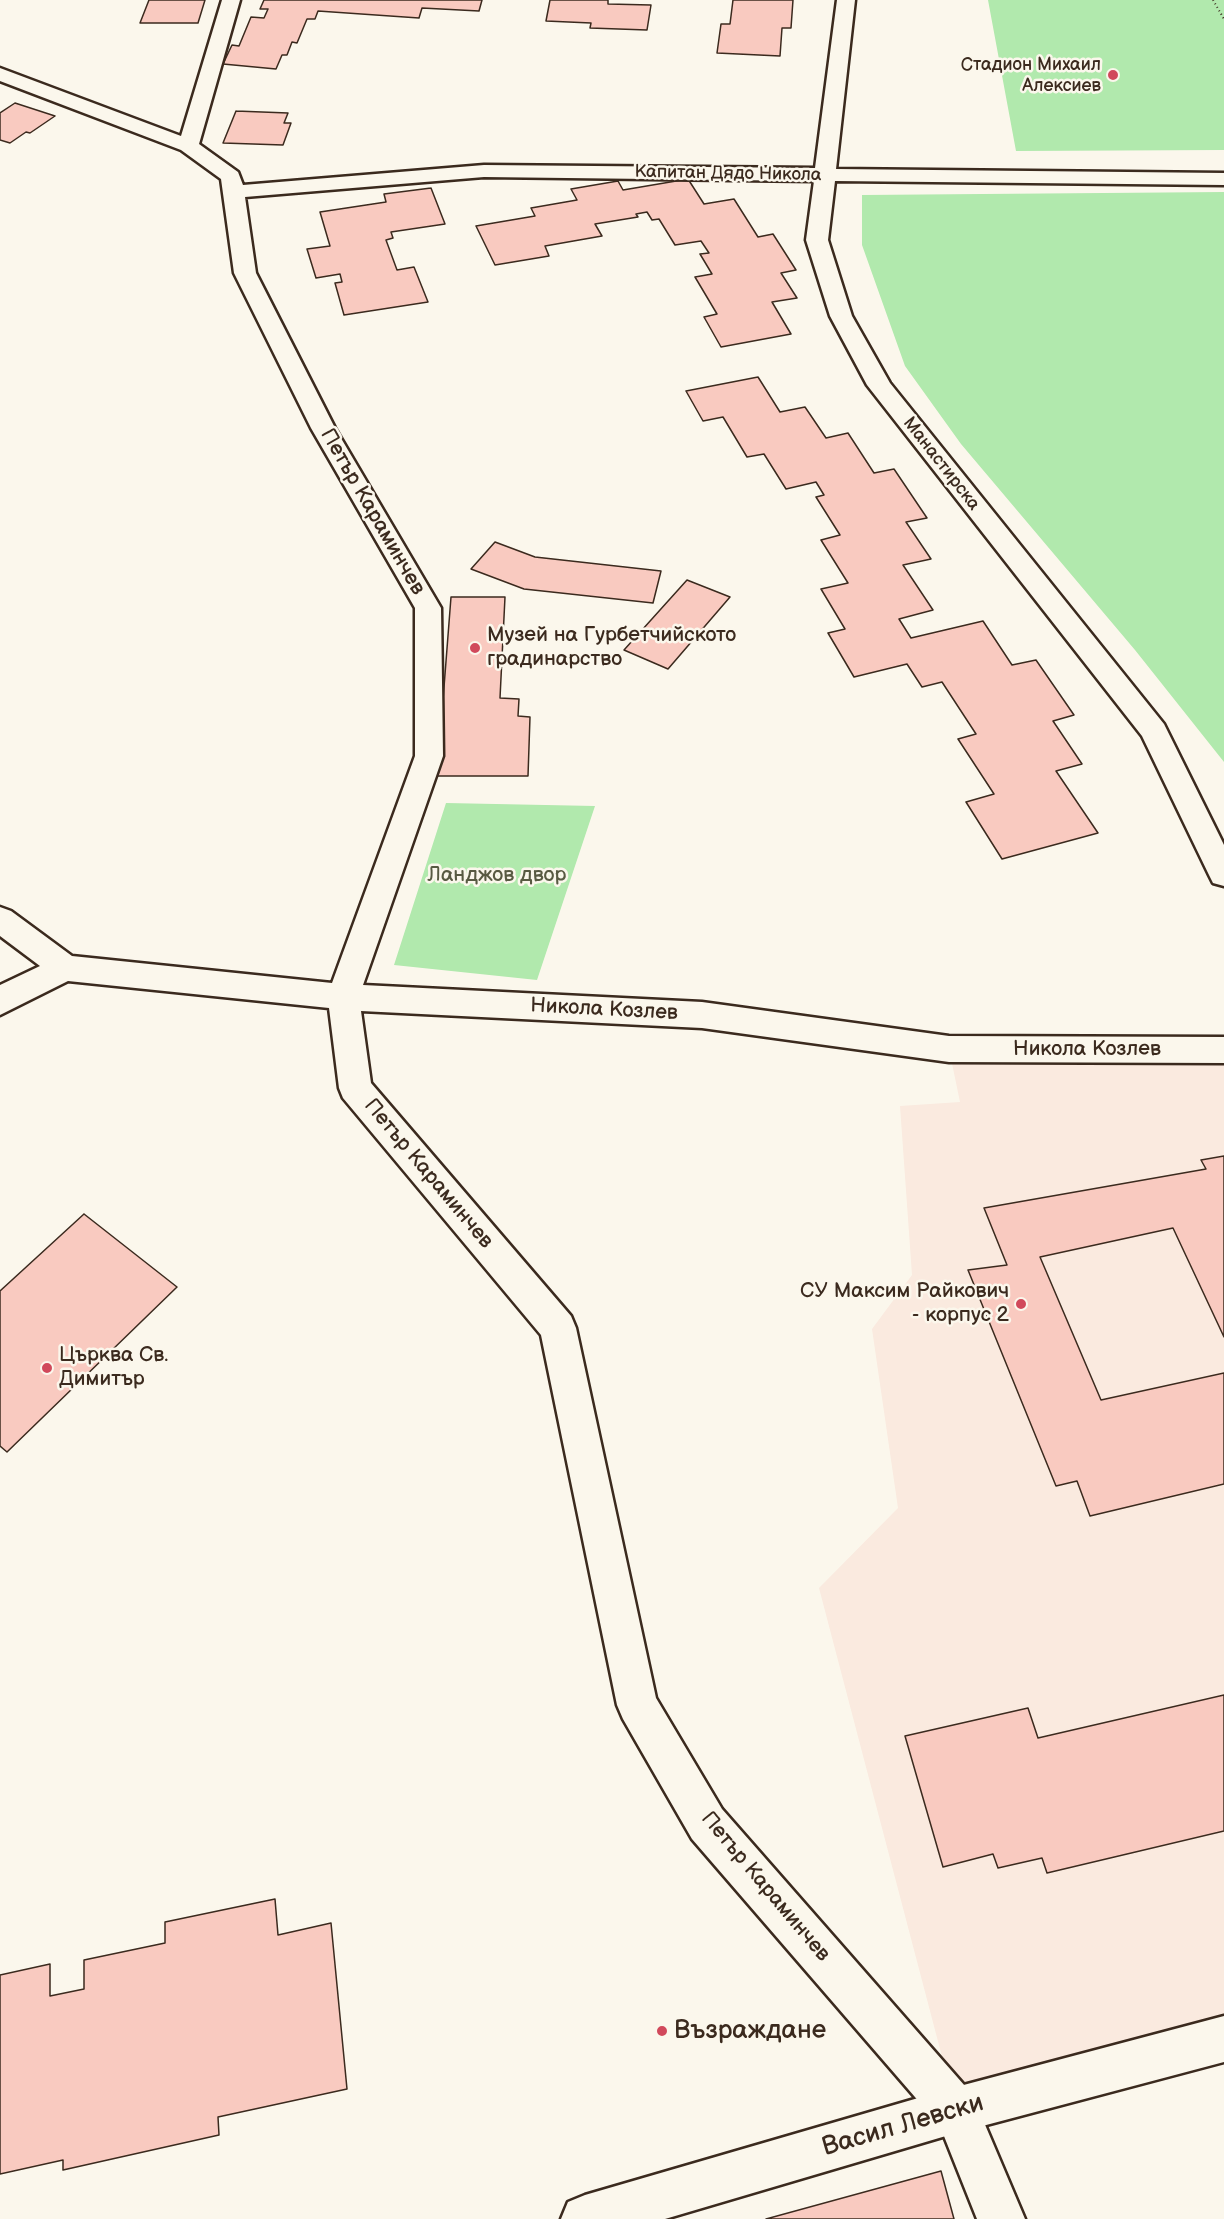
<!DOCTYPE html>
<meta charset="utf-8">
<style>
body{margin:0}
canvas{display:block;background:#fbf7ec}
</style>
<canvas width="1224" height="2219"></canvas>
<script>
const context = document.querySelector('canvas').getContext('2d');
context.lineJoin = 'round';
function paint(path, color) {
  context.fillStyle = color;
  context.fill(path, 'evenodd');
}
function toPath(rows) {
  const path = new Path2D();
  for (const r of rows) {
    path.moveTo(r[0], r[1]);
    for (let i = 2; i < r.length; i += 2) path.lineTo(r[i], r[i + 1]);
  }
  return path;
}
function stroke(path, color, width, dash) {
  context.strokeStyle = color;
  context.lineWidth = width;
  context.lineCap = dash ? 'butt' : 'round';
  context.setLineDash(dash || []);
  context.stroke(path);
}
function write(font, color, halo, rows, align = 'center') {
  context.font = font + ' "Balsamiq Sans",sans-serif';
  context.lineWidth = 5;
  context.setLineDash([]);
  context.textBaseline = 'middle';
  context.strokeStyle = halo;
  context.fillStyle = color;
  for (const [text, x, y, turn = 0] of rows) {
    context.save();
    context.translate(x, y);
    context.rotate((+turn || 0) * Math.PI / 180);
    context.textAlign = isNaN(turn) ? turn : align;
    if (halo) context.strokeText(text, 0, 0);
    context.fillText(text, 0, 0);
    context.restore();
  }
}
paint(toPath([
 [949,1049,1224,1050,1224,2039,956,2110,819,1588,898,1508,872,1329,912,1275,900,1106,960,1102]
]), '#faeadf');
paint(toPath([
 [988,0,1224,0,1224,150,1016,151],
 [1224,192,1224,762,1135,650,961,444,905,366,862,245,862,195],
 [446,803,595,806,537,980,394,965]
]), '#b1e9ad');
const building = toPath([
 [149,0,205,0,198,23,140,23,149,0],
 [264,0,482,0,479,11,422,8,419,18,318,11,315,19,307,19,297,43,292,42,287,55,282,55,276,69,223,64,232,45,239,46,251,17,264,18,268,9,260,9,264,0],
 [550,0,608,0,608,4,651,5,647,30,590,28,591,23,546,21,550,0],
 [733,0,793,0,791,28,782,28,780,56,717,53,721,24,730,24,733,0],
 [15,103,55,116,30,133,26,132,10,143,0,140,0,113,15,103],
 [236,111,288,113,284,123,291,123,283,145,223,143,236,111],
 [688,179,704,204,734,199,758,237,773,234,796,270,781,273,797,298,772,302,791,334,721,347,704,317,717,314,695,277,712,274,700,254,709,253,701,241,675,245,659,219,652,220,647,212,636,214,638,217,595,224,602,236,545,246,549,256,495,265,476,226,535,216,531,208,577,200,571,189,618,181,623,190,688,179],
 [431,188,445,224,391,232,393,238,386,240,397,270,414,267,428,302,344,315,335,283,342,282,340,274,316,278,307,249,330,246,320,212,386,202,384,194,431,188],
 [758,377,780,412,805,407,826,438,848,433,874,473,894,469,927,518,906,522,931,559,903,565,933,610,899,619,911,638,983,621,1012,665,1036,660,1074,715,1053,721,1082,764,1056,771,1098,833,1002,859,966,802,994,794,958,739,976,734,942,682,922,687,907,664,854,677,828,633,845,629,821,589,848,583,821,540,840,535,816,497,824,495,816,482,786,489,764,454,747,457,723,417,703,421,686,391,758,377],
 [495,542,535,557,661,571,653,603,524,589,471,569,495,542],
 [687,580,730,597,668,669,624,650,687,580],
 [451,597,505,597,500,698,519,699,518,716,530,717,528,776,431,776,437,700,443,700,451,597],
 [1224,1156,1224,1337,1173,1228,1040,1257,1101,1400,1224,1373,1224,1484,1090,1516,1077,1481,1056,1486,968,1270,1007,1265,984,1208,1206,1169,1201,1160,1224,1156],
 [84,1214,177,1287,7,1452,0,1446,0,1291,84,1214],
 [1224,1695,1224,1831,1047,1873,1042,1858,998,1868,993,1854,943,1867,905,1736,1028,1708,1038,1738,1224,1695],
 [275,1899,278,1935,331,1923,347,2089,218,2117,219,2135,63,2170,63,2160,0,2174,0,1975,50,1964,50,1996,84,1989,84,1960,165,1943,165,1922,275,1899],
 [941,2171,954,2219,766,2219,941,2171]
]);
paint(building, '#f9cac0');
stroke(building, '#3b2a1e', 1.5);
const minor = toPath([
 [222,0,240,0,199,144,238,172,243,185,484,165,815,168,837,0,855,0,836,169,1224,173,1224,185,835,181,828,240,852,316,890,383,1164,724,1224,845,1224,886,1213,883,1209,875,1142,736,867,385,830,316,806,240,814,181,484,177,245,197,256,273,335,428,441,608,443,756,363,985,702,1002,949,1036,1224,1037,1224,1063,949,1062,702,1028,361,1011,371,1083,571,1316,576,1328,656,1698,722,1809,972,2094,1025,2219,977,2219,940,2126,692,1839,623,1719,617,1705,541,1335,343,1098,339,1088,329,1008,68,981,0,1015,0,985,40,966,0,936,0,907,11,911,72,956,332,983,415,756,415,608,311,428,234,273,221,179,181,150,0,81,0,68,181,136,222,0]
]);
const tertiary = toPath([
 [1224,2016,1224,2062,956,2133,665,2219,561,2219,568,2202,585,2195,956,2087,1224,2016]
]);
stroke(minor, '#3b2a1e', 5);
stroke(tertiary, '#3b2a1e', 5);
stroke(toPath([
 [1213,0,1224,19]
]), '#3b2a1e', 2, [1, 3]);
paint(minor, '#fbf7ec');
paint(tertiary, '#fbf7ec');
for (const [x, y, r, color] of [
 [1113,75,6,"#d1495b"],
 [475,648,6,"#d1495b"],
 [1021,1304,6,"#d1495b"],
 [47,1368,6,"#d1495b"],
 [662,2031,6,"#d1495b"]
]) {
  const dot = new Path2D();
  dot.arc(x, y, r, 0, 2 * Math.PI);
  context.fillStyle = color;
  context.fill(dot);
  stroke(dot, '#fbf7ec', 2);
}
write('18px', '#3b2a1e', '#fbf7ec', [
 ["Стадион Михаил",1101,65],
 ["Алексиев",1101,86]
], 'right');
write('18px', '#3b2a1e', '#fbf7ec', [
 ["Капитан Дядо Никола",728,174,1],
 ["Манастирска",941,464,52]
]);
write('21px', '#3b2a1e', '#fbf7ec', [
 ["Петър Караминчев",372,512,60],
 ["Никола Козлев",604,1010,3],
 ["Никола Козлев",1087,1050],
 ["Петър Караминчев",428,1174,50],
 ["Петър Караминчев",765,1887,50]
]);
write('21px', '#3b2a1e', '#fbf7ec', [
 ["Музей на Гурбетчийското",487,636],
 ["градинарство",487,660],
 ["СУ Максим Райкович",1009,1292,"right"],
 ["- корпус 2",1009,1316,"right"],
 ["Църква Св.",59,1356],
 ["Димитър",59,1380]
], 'left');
write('21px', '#585a42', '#fbf7ec', [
 ["Ланджов двор",497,876]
]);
write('26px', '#3b2a1e', '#fbf7ec', [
 ["Възраждане",674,2031]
], 'left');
write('26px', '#3b2a1e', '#fbf7ec', [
 ["Васил Левски",903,2126,-16]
]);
</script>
